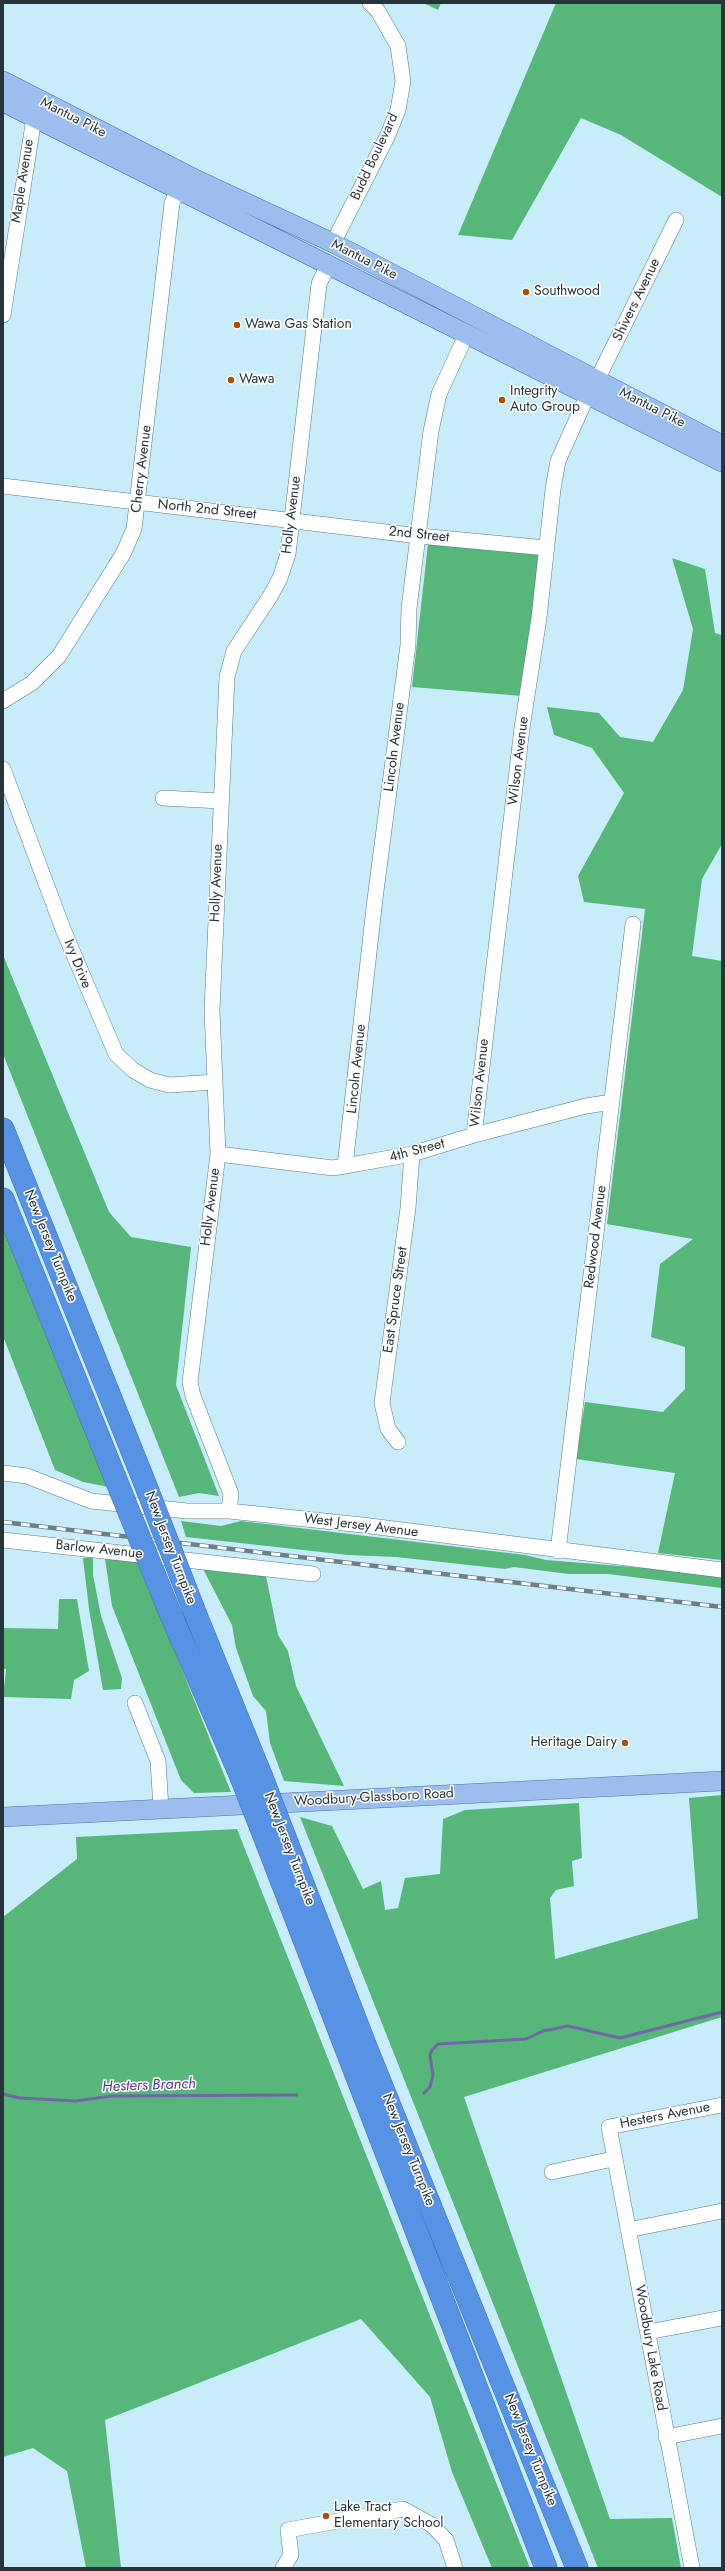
<!DOCTYPE html>
<style>
body{margin:0}
#map{position:relative;width:725px;height:2571px;overflow:hidden;background:#c9ecfa;font-family:Jost,sans-serif}
canvas{display:block}
.frame{position:absolute;inset:0;border:4px solid #27353a;pointer-events:none}
</style>
<div id="map">
<canvas width="725" height="2571"></canvas>
<div class="frame"></div>
</div>
<script>
const context = document.querySelector('canvas').getContext('2d');
context.lineJoin = 'round';
function paint(path, color) {
  context.fillStyle = color;
  context.fill(path, 'evenodd');
}
function toPath(rows) {
  const path = new Path2D();
  for (const r of rows) {
    path.moveTo(r[0], r[1]);
    for (let i = 2; i < r.length; i += 2) path.lineTo(r[i], r[i + 1]);
  }
  return path;
}
function stroke(path, color, width, dash) {
  context.strokeStyle = color;
  context.lineWidth = width;
  context.lineCap = dash ? 'butt' : 'round';
  context.setLineDash(dash || []);
  context.stroke(path);
}
function write(font, color, halo, rows, align = 'center') {
  context.font = font + ' Jost,sans-serif';
  context.lineWidth = 3;
  context.setLineDash([]);
  context.textBaseline = 'middle';
  context.strokeStyle = halo;
  context.fillStyle = color;
  for (const [text, x, y, turn = 0] of rows) {
    context.save();
    context.translate(x, y);
    context.rotate((+turn || 0) * Math.PI / 180);
    context.textAlign = isNaN(turn) ? turn : align;
    if (halo) context.strokeText(text, 0, 0);
    context.fillText(text, 0, 0);
    context.restore();
  }
}
paint(toPath([
 [423,3,441,3,438,10],
 [556,3,722,3,722,197,621,135,581,118,512,240,458,235],
 [428,544,539,555,523,696,412,687],
 [672,558,705,569,715,633,722,635,722,844,702,879,692,956,722,961,722,1560,658,1553,675,1473,576,1459,585,1402,663,1412,685,1389,685,1347,651,1337,660,1264,693,1239,607,1224,645,909,584,902,578,876,624,793,592,748,554,735,547,707,599,713,620,737,653,742,683,690,693,629],
 [3,955,109,1212,131,1237,191,1247,176,1385,219,1496,199,1493,179,1497,3,1054],
 [3,1218,109,1487,83,1482,55,1470,3,1336],
 [181,1521,221,1526,241,1521,525,1555,546,1560,669,1570,722,1577,722,1588,608,1574,569,1574,514,1567,505,1569,396,1557,348,1555,186,1537],
 [93,1557,93,1575,101,1616,122,1678,121,1689,103,1690,89,1609,83,1558],
 [105,1559,139,1562,231,1792,194,1793,181,1780,112,1606],
 [203,1569,266,1576,278,1635,288,1651,296,1686,344,1786,284,1781,270,1743,266,1711,253,1696,236,1648,232,1625],
 [59,1599,77,1599,89,1671,74,1680,71,1699,3,1697,6,1669,3,1669,3,1628,58,1629],
 [722,1795,722,2017,464,2097,610,2519,672,2518,681,2568,598,2568,300,1817,332,1826,363,1889,381,1881,385,1910,398,1908,405,1878,440,1874,443,1819,465,1810,579,1803,582,1858,572,1861,574,1886,556,1890,550,1898,555,1959,698,1918,689,1798],
 [237,1829,530,2568,492,2568,452,2472,430,2397,361,2319,105,2420,121,2568,86,2568,67,2471,33,2448,3,2457,3,1917,77,1859,76,1837]
]), '#57b679');
stroke(toPath([
 [424,2093,430,2087,433,2075,430,2055,432,2050,438,2044,526,2039,543,2031,568,2026,620,2038,722,2012],
 [3,2094,20,2098,76,2101,111,2096,297,2095]
]), '#7067a6', 3);
const minor = toPath([
 [333,243,387,137,398,110,403,81,398,46,378,11,370,3],
 [3,315,34,118],
 [597,380,676,220],
 [3,486,419,536,547,548],
 [3,701,32,683,59,656,123,554,134,529,172,203,178,190],
 [3,769,63,929,116,1054,133,1070,150,1080,169,1085,215,1082],
 [163,798,221,801],
 [474,1135,522,728,539,618,553,489,558,461,588,394],
 [218,1154,333,1168,345,1166,412,1154,474,1135,586,1106,612,1102],
 [345,1166,375,899,408,645,409,608,431,431,439,394,467,333],
 [398,1442,388,1429,382,1403,408,1208,412,1154],
 [3,1473,27,1476,91,1501,187,1511,229,1511,362,1525,722,1570],
 [229,1511,231,1494,193,1396,190,1382,218,1154,212,1010,227,677,234,651,271,595,280,578,288,554,319,284,328,265],
 [3,1540,313,1574],
 [558,1551,633,924],
 [135,1703,158,1761,161,1808],
 [552,2172,613,2159],
 [628,2230,722,2211],
 [648,2332,722,2318],
 [666,2437,722,2426],
 [283,2568,291,2555,288,2530,403,2509,432,2525,446,2540,455,2568],
 [692,2568,609,2127,722,2105]
]);
const major = toPath([
 [3,81,193,178,333,243,722,445],
 [3,102,722,462],
 [3,1817,722,1781]
]);
const highway = toPath([
 [3,1129,144,1481],
 [3,1199,114,1475],
 [168,1608,241,1777],
 [194,1610,261,1775],
 [288,1845,366,2047,577,2568],
 [268,1846,546,2568]
]);
stroke(minor, '#587984', 16);
stroke(major, '#4771a8', 20);
stroke(highway, '#4771a8', 23);
stroke(minor, '#fff', 15);
stroke(major, '#9bbeef', 19);
stroke(highway, '#5892e4', 22);
const rail = toPath([
 [3,1522,722,1607]
]);
stroke(rail, '#6a818a', 4.5);
stroke(rail, '#fff', 3, [9]);
const highwayBridge = toPath([
 [114,1475,168,1608],
 [144,1481,194,1610],
 [261,1775,288,1845],
 [241,1777,268,1846]
]);
stroke(highwayBridge, '#4771a8', 23, []);
stroke(highwayBridge, '#5892e4', 22);
for (const [x, y, r, color] of [
 [526,292,4,"#ad4e00"],
 [237,325,4,"#ad4e00"],
 [231,380,4,"#ad4e00"],
 [502,400,4,"#ad4e00"],
 [625,1743,4,"#ad4e00"],
 [326,2516,4,"#ad4e00"]
]) {
  const dot = new Path2D();
  dot.arc(x, y, r, 0, 2 * Math.PI);
  context.fillStyle = color;
  context.fill(dot);
  stroke(dot, '#fff', 1.5);
}
write('14px', '#27353a', '#fff', [
 ["Mantua Pike",73,118,27],
 ["Budd Boulevard",375,157,-65],
 ["Maple Avenue",23,181,-81],
 ["Mantua Pike",364,260,27],
 ["Shivers Avenue",637,300,-64],
 ["Mantua Pike",652,408,27],
 ["Cherry Avenue",142,469,-83],
 ["North 2nd Street",207,510,6],
 ["Holly Avenue",292,515,-83],
 ["2nd Street",419,535,6],
 ["Lincoln Avenue",395,747,-83],
 ["Wilson Avenue",519,761,-83],
 ["Holly Avenue",217,883,-88],
 ["Ivy Drive",77,964,68],
 ["Lincoln Avenue",357,1069,-84],
 ["Wilson Avenue",480,1083,-84],
 ["4th Street",417,1151,-15],
 ["Holly Avenue",211,1207,-83],
 ["Redwood Avenue",596,1237,-83],
 ["New Jersey Turnpike",50,1246,68],
 ["East Spruce Street",396,1300,-82],
 ["West Jersey Avenue",361,1526,7],
 ["New Jersey Turnpike",170,1548,69],
 ["Barlow Avenue",99,1550,6],
 ["Woodbury-Glassboro Road",374,1798,-3],
 ["New Jersey Turnpike",289,1849,69],
 ["Hesters Avenue",665,2116,-11],
 ["New Jersey Turnpike",408,2150,68],
 ["Woodbury Lake Road",650,2348,80],
 ["New Jersey Turnpike",530,2450,68]
]);
write('14px', '#27353a', '#fff', [
 ["Southwood",534,292],
 ["Wawa Gas Station",245,325],
 ["Wawa",239,380],
 ["Integrity",510,392],
 ["Auto Group",510,408],
 ["Heritage Dairy",617,1743,"right"],
 ["Lake Tract",334,2508],
 ["Elementary School",334,2524]
], 'left');
write('italic 15px', '#56379e', '#fff', [
 ["Hesters Branch",149,2086,-2]
]);
</script>
